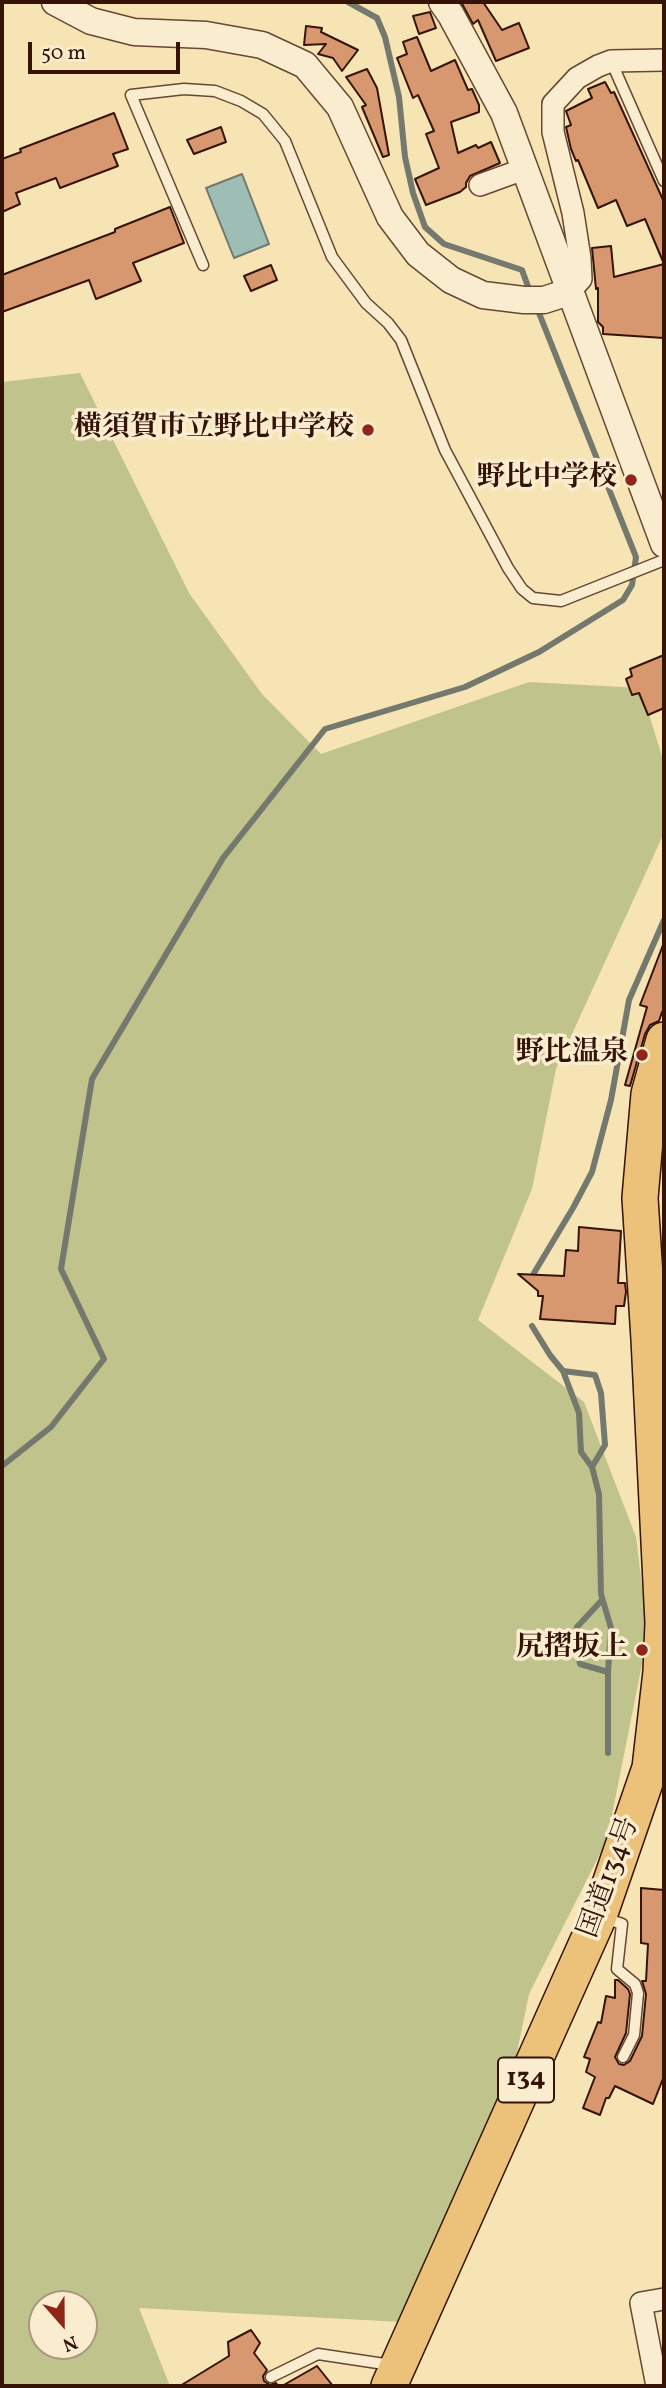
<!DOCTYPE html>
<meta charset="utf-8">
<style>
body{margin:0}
#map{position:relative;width:666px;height:2388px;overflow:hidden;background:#f7e4b5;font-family:Vollkorn,serif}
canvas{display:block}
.frame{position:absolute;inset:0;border:4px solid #351306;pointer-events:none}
.north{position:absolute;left:28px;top:2290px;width:70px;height:70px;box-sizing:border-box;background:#faedcf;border:2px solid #ab967f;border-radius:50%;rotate:159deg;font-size:19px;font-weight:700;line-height:28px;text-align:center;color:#351306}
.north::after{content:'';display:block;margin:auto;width:24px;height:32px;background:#8f2418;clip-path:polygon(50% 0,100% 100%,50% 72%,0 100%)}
.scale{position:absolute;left:28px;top:42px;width:152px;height:32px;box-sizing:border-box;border:4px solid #351306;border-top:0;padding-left:9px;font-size:21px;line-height:24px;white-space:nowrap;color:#351306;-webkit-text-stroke:5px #faedcf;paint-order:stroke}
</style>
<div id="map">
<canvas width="666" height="2388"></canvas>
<div class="frame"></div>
<div class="north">N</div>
<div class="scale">50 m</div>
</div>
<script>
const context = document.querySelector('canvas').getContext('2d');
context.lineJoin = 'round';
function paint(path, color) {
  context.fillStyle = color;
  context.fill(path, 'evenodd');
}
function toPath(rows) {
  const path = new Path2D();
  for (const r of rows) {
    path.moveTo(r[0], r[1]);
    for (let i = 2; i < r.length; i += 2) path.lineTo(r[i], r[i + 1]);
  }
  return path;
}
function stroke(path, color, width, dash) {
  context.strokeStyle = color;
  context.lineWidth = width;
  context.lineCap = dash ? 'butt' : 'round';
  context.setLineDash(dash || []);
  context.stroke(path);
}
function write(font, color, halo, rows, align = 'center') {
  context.font = font + ' Vollkorn,"Noto Serif JP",serif';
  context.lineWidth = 7;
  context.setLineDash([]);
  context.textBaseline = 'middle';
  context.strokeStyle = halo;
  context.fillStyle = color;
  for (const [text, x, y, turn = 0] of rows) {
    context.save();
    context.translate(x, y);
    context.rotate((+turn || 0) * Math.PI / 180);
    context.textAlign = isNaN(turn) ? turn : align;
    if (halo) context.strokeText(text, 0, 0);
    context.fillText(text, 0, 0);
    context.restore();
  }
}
paint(toPath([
 [80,373,189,593,262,694,321,754,529,682,641,688,664,763,664,833,556,1069,532,1189,478,1320,584,1402,636,1537,648,1634,607,1840,529,1994,509,2091,401,2322,139,2308,170,2386,2,2386,2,382],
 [42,2304,84,2304,84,2346,42,2346]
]), '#c0c38b');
const water = toPath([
 [242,174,269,244,234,258,206,188,242,174]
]);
paint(water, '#9ebdb4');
stroke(water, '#74796e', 2);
stroke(toPath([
 [348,2,377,18,385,37,399,97,405,157,413,193,425,227,444,244,522,270,530,292],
 [534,1273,573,1208,592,1172,611,1100,629,1000,664,920],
 [532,1326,550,1355,563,1371,595,1375,601,1393,605,1445,592,1467,599,1494,601,1594,611,1628,608,1672,608,1753],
 [563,1371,579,1413,581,1452,592,1467],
 [2,1466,51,1427,104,1359,61,1269,92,1079,223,858,325,729,465,687,539,652,623,600,632,585,636,557,537,308],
 [602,1600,577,1627,575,1640,580,1664,608,1672]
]), '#74796e', 6);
const building = toPath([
 [461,2,483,2,502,30,519,23,529,48,496,61,478,20,473,24,461,2],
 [430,12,436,28,419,34,413,16,430,12],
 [306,26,322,28,321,32,358,50,342,71,333,58,318,54,326,44,304,45,306,26],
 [417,37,431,71,455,60,468,90,472,89,479,105,479,112,451,122,458,153,476,145,478,148,491,142,500,163,470,176,466,183,466,187,460,192,426,205,415,179,439,168,426,134,434,131,418,95,413,98,397,58,407,54,403,42,417,37],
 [367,69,377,88,389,155,383,157,362,107,366,105,346,77,367,69],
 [605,82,611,93,614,92,664,202,664,264,645,219,627,226,616,200,598,208,578,160,576,161,571,149,566,127,571,125,566,111,592,98,588,89,605,82],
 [114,113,128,149,113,154,118,166,60,188,56,178,16,193,20,204,2,212,2,159,21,152,20,149,114,113],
 [221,127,226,142,194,154,187,140,221,127],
 [170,207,184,243,133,263,141,281,96,299,89,280,2,312,2,275,115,232,115,229,170,207],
 [611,246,614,277,664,264,664,338,603,334,603,327,598,322,598,288,596,289,592,248,611,246],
 [271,265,277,280,251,291,244,276,271,265],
 [664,655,664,708,648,715,639,693,632,695,626,679,632,676,630,669,664,655],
 [663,945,664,1013,662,1012,659,1021,650,1025,645,1034,630,1086,625,1085,647,1007,640,1005,663,945],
 [579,1227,621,1231,618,1283,625,1283,626,1292,624,1306,616,1306,615,1324,540,1319,543,1296,538,1296,538,1291,518,1274,564,1276,566,1250,578,1251,579,1227],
 [641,1888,664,1890,664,2076,653,2104,615,2086,609,2098,606,2098,600,2115,583,2108,595,2077,586,2072,590,2059,584,2057,598,2022,601,2023,606,1996,615,1998,615,1980,618,1980,628,1989,630,1994,626,2033,615,2057,619,2064,624,2065,630,2061,642,2036,646,1994,642,1981,646,1981,648,1944,641,1943,641,1888],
 [251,2330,260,2343,254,2353,267,2370,263,2376,264,2381,270,2385,276,2383,278,2386,180,2386,229,2356,228,2342,251,2330],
 [317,2366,333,2386,282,2386,317,2366]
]);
paint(building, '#d8986f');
stroke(building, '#351306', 2);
const service = toPath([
 [611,61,664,181],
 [203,265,131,95,184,89,215,91,241,101,263,114,285,141,332,257,366,303,388,323,401,340,445,450,508,568,522,589,533,598,561,601,664,560],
 [602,1917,622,1924,617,1969,635,1984,638,1993,634,2035,623,2057],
 [271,2377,318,2354,391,2365]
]);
const minor = toPath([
 [480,185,524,169],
 [569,292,581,279,580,258,573,213,553,132,553,104,577,78,598,66,611,61,664,60],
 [657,2386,641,2303,664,2299]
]);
const tertiary = toPath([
 [55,2,91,21,134,32,206,35,262,45,305,65,340,107,390,217,418,254,451,280,483,295,524,300,544,300,569,292],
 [442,2,451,15,504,113,664,544]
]);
const trunk = toPath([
 [389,2386,599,1916,650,1768,661,1672,663,1623,649,1339,640,1198,649,1094,664,1040]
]);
stroke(service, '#664732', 13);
stroke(minor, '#664732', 24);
stroke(tertiary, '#664732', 29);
stroke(trunk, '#351306', 38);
stroke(service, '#faedcf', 10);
stroke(minor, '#faedcf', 21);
stroke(tertiary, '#faedcf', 26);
stroke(trunk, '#ecc27a', 35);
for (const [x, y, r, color] of [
 [368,430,7,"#8f2418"],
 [631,480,7,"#8f2418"],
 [642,1055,7,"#8f2418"],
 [642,1650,7,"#8f2418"]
]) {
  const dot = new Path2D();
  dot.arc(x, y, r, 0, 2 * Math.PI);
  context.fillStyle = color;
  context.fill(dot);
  stroke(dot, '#faedcf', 2.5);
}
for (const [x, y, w] of [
 [526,2080,56]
]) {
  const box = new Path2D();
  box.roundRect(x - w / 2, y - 22.5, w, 45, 5);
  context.fillStyle = '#faedcf';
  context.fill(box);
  stroke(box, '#351306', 2);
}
write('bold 26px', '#351306', null, [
 ["134",526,2080]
]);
write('bold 28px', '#351306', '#faedcf', [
 ["横須賀市立野比中学校",354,430],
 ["野比中学校",617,480],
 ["野比温泉",628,1055],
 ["尻摺坂上",628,1650]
], 'right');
write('28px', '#351306', '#faedcf', [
 ["国道134号",611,1878,-70]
]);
</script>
